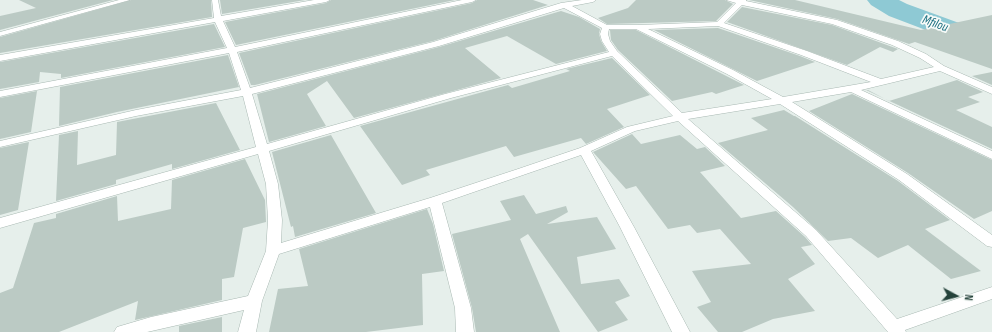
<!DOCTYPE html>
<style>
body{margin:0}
#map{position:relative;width:992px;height:332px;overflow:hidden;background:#e6efeb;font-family:"Sofia Sans Condensed",sans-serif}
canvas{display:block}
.north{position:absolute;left:936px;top:276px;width:40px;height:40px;-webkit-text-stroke:3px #f7fbf9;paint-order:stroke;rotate:97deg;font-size:11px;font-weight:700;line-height:16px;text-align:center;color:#24423a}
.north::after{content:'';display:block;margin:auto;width:14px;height:18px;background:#24423a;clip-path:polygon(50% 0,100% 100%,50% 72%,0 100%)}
</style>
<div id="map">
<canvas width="992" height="332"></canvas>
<div class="north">N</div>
</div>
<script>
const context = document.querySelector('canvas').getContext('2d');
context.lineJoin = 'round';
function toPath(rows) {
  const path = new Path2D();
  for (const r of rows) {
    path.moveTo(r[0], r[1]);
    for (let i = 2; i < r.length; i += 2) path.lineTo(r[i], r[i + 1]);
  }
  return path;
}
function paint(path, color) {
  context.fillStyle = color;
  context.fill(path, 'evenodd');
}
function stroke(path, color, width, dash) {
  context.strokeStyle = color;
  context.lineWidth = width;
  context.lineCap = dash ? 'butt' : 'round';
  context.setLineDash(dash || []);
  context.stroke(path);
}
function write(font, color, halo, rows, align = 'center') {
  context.font = font + ' "Sofia Sans Condensed",sans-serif';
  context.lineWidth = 3.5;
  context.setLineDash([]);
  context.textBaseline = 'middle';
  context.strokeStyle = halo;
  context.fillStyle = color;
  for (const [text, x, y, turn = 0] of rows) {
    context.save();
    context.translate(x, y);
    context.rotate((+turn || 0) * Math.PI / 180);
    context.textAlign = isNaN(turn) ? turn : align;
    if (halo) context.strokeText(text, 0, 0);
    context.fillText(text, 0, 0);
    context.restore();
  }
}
paint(toPath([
 [867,0,899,0,907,4,992,35,992,54,981,51,889,16,871,5,867,0]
]), '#8ec9d4');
paint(toPath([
 [19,0,113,0,0,30,0,16,36,8],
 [131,0,211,0,212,17,0,53,0,37],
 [220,0,305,0,222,14],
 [331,0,455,0,236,45,225,22,326,3],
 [477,0,533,0,548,5,433,41,255,85,251,85,239,53,472,3],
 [636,0,725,0,733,4,716,21,607,24,598,18,628,8],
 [749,0,795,0,921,30,992,15,992,69,915,42,909,44,837,19],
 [742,7,832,25,898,49,893,52,880,47,847,65,727,22],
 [561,11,579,17,600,29,599,34,601,41,607,51,556,64,507,36,465,48,501,78,354,118,327,81,307,94,326,126,269,142,257,94,439,47],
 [214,24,225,47,61,78,61,74,40,72,39,82,0,89,0,62],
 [718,28,800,56,815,62,757,81,654,30],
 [610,30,636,30,744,85,716,94,712,92,672,101,618,50,611,40],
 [228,55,239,87,117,112,59,126,60,87],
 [612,58,650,95,607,109,624,127,586,144,581,138,514,157,506,146,426,170,430,175,402,185,360,126,508,85,512,88,570,71,566,69],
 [992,72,992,85,972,76],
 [957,80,983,92,968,97,980,102,956,110,992,127,992,149,866,90,868,90,889,101],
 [37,91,31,132,0,139,0,98],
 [852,94,992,160,992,211,974,219,908,173,809,111],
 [216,103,240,150,172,169,172,164,116,180,116,184,56,201,59,135,78,131,77,165,116,155,117,122],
 [784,110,794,116,795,116,898,181,950,220,925,229,981,271,951,279,908,245,878,258,851,238,828,241,793,207,718,143,768,130,751,118],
 [632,134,641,144,680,135,697,149,705,147,725,166,700,172,741,218,776,211,805,237,812,245,801,247,815,264,788,279,815,311,773,319,742,332,718,332,697,307,711,302,692,271,751,264,720,229,697,233,690,225,668,229,636,186,626,189,593,152],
 [331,135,376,213,295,237,293,226,291,227,272,152],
 [29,142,18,210,0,215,0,148],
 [245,159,265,200,266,222,243,228,234,277,222,279,222,300,135,320,138,301,59,332,0,332,0,293,13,288,34,223,56,218,56,214,117,196,118,221,171,209,172,180],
 [524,195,536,214,566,206,568,212,547,224,597,217,616,249,577,257,581,284,619,279,630,296,615,302,628,320,598,332,528,234,520,239,560,332,476,332,472,308,452,234,511,220,500,201],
 [427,209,433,224,444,271,422,274,423,325,366,332,269,332,278,289,308,286,299,249],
 [222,317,222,332,179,332,179,326]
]), '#bbcac4');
const street = toPath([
 [119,0,130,0,0,36,0,32,119,0],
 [212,0,218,0,221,16,314,0,330,0,326,2,223,21,235,47,462,0,476,0,472,2,237,52,250,88,433,42,561,3,582,0,596,0,593,2,572,6,607,25,638,25,717,22,736,3,726,0,746,0,746,1,837,20,898,41,926,54,944,66,992,87,992,94,940,71,861,90,992,151,992,159,851,92,792,102,907,174,992,235,992,247,987,246,899,180,780,104,688,119,816,230,897,319,992,287,992,299,905,330,906,332,888,332,806,236,678,121,635,131,591,151,634,227,690,332,672,332,620,227,581,155,442,203,471,308,474,332,456,332,455,308,430,207,279,254,262,301,256,332,238,332,244,310,147,332,114,332,117,327,151,317,248,296,266,251,268,220,266,184,258,154,0,228,0,218,256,147,243,96,136,116,0,147,0,141,136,110,241,90,229,53,0,97,0,91,227,48,215,22,0,61,0,55,214,18,212,0],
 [742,5,832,24,892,45,920,58,934,67,881,79,807,51,724,23,742,5],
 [564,8,602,28,600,34,602,41,609,52,445,94,267,144,252,94,439,46,564,8],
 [718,26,801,55,871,82,783,97,733,70,648,29,718,26],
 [609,29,636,29,727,74,772,99,682,113,617,51,610,41,608,34,609,29],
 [612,56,673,116,627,127,580,148,518,169,430,198,281,243,282,220,278,184,269,151,451,98,612,56]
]);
stroke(street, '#a8b8b2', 1);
paint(street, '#fff');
write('italic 13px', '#1c6f80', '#f7fbf9', [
 ["Mfilou",935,24,20]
]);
</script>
